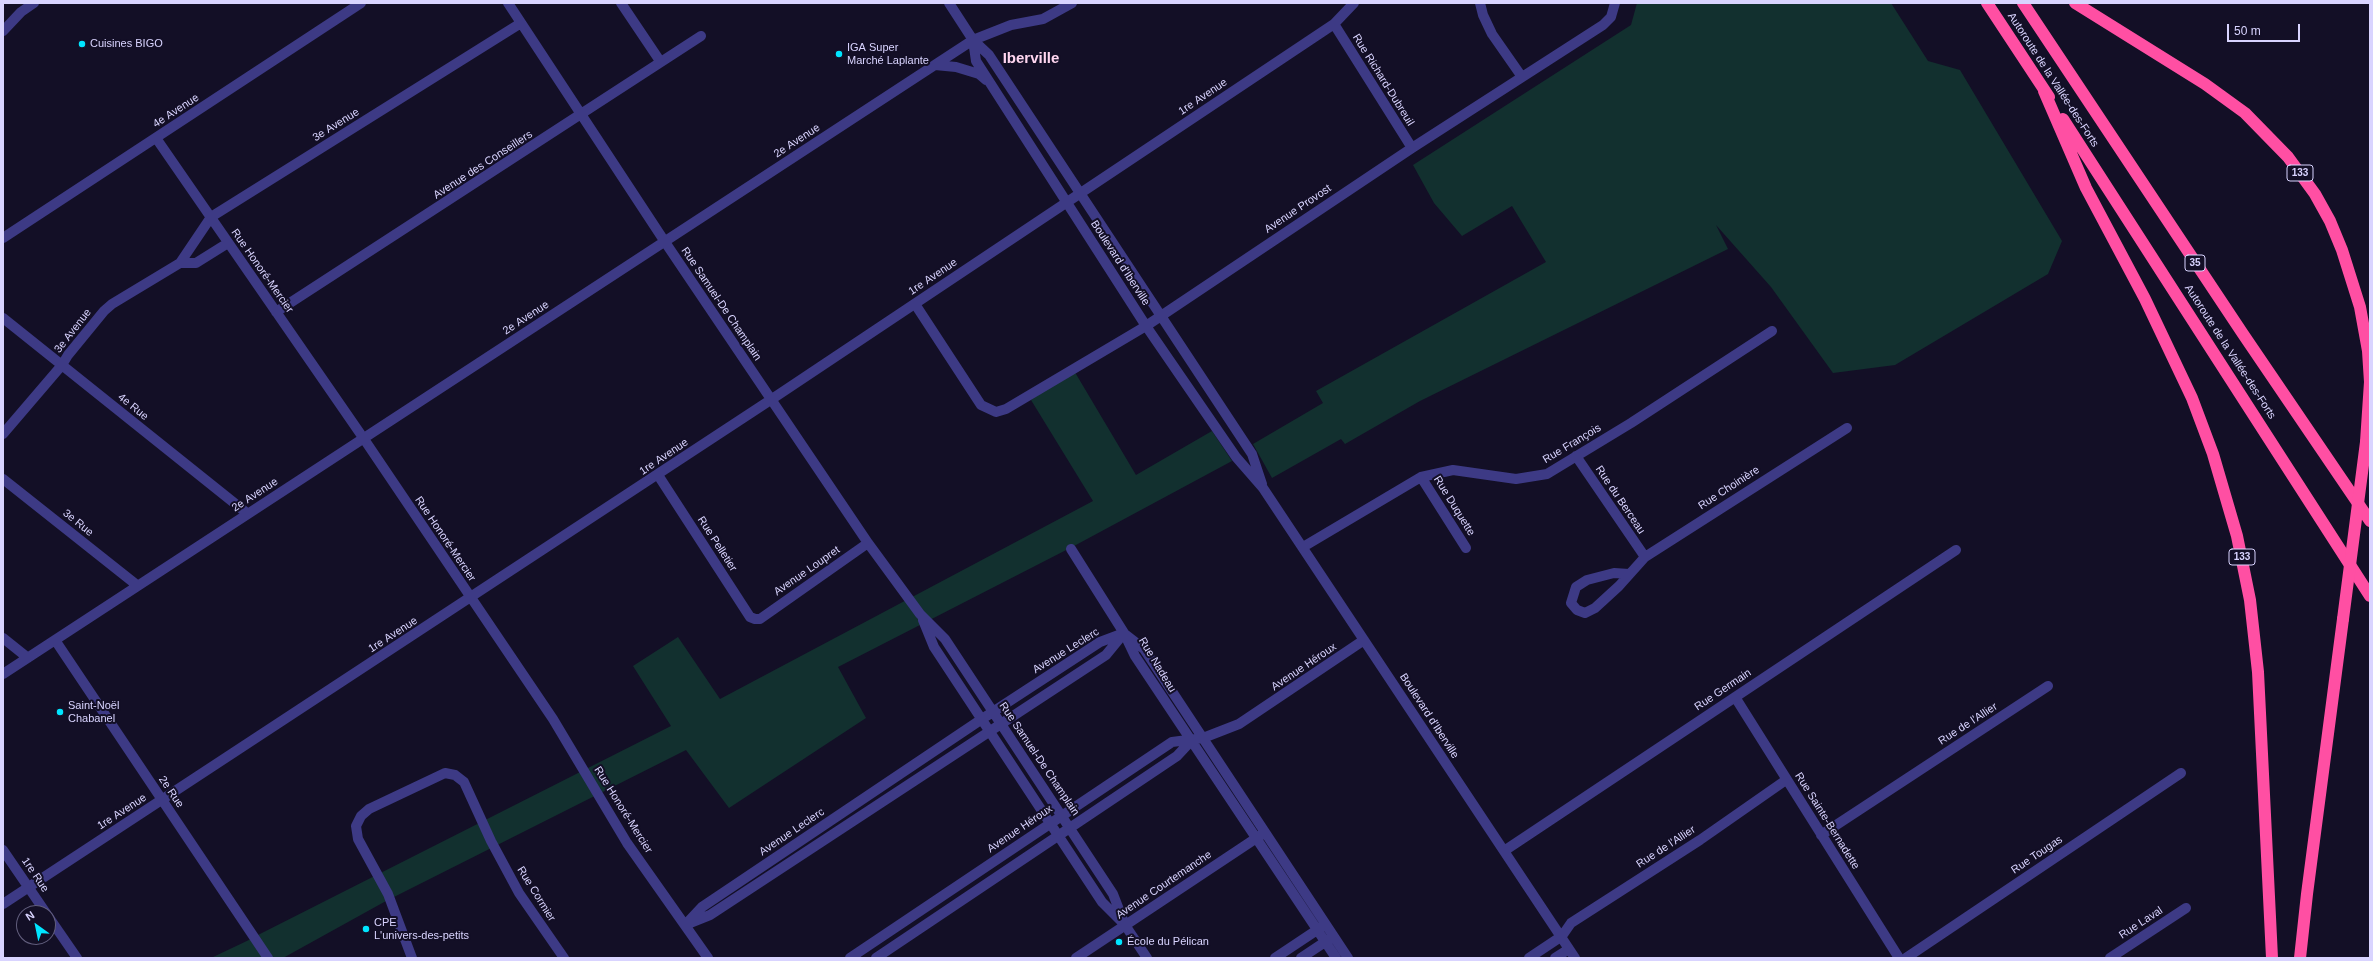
<!DOCTYPE html>
<meta charset="utf-8">
<style>
body{margin:0}
#map{position:relative;width:2373px;height:961px;overflow:hidden;background:#130f26;font-family:Helvetica,sans-serif}
canvas{display:block}
.frame{position:absolute;inset:0;border:4px solid #d9d4ff;pointer-events:none}
.north{position:absolute;left:16px;top:905px;width:40px;height:40px;box-sizing:border-box;background:#130f26;border:1px solid #625e7d;border-radius:50%;rotate:327deg;font-size:11px;font-weight:700;line-height:16px;text-align:center;color:#d9d4ff}
.north::after{content:'';display:block;margin:auto;width:14px;height:18px;background:#00e5ff;clip-path:polygon(50% 0,100% 100%,50% 72%,0 100%)}
.scale{position:absolute;left:2227px;top:24px;width:73px;height:18px;box-sizing:border-box;border:2px solid #d9d4ff;border-top:0;padding-left:5px;font-size:12px;line-height:14px;white-space:nowrap;color:#d9d4ff;-webkit-text-stroke:3px #130f26;paint-order:stroke}
</style>
<div id="map">
<canvas width="2373" height="961"></canvas>
<div class="frame"></div>
<div class="north">N</div>
<div class="scale">50 m</div>
</div>
<script>
const context = document.querySelector('canvas').getContext('2d');
context.lineJoin = 'round';
function paint(path, color) {
  context.fillStyle = color;
  context.fill(path, 'evenodd');
}
function toPath(rows) {
  const path = new Path2D();
  for (const r of rows) {
    path.moveTo(r[0], r[1]);
    for (let i = 2; i < r.length; i += 2) path.lineTo(r[i], r[i + 1]);
  }
  return path;
}
function stroke(path, color, width, dash) {
  context.strokeStyle = color;
  context.lineWidth = width;
  context.lineCap = dash ? 'butt' : 'round';
  context.setLineDash(dash || []);
  context.stroke(path);
}
function write(font, color, halo, rows, align = 'center') {
  context.font = font + ' Helvetica,sans-serif';
  context.lineWidth = 4;
  context.setLineDash([]);
  context.textBaseline = 'middle';
  context.strokeStyle = halo;
  context.fillStyle = color;
  for (const [text, x, y, turn = 0] of rows) {
    context.save();
    context.translate(x, y);
    context.rotate((+turn || 0) * Math.PI / 180);
    context.textAlign = isNaN(turn) ? turn : align;
    if (halo) context.strokeText(text, 0, 0);
    context.fillText(text, 0, 0);
    context.restore();
  }
}
paint(toPath([
 [1637,3,1891,3,1928,61,1960,70,2062,241,2048,274,1895,365,1833,373,1771,287,1716,225,1728,249,1420,401,1345,444,1341,439,1272,478,1253,444,1323,403,1316,391,1546,262,1512,206,1462,236,1434,203,1413,165,1631,25],
 [1073,369,1136,475,1212,431,1232,461,1074,546,838,667,866,718,729,808,686,750,386,901,283,958,270,958,256,936,671,726,633,666,678,637,720,699,1093,501,1031,400],
 [251,939,265,958,211,958]
]), '#12302f');
stroke(toPath([
 [508,3,665,242,868,543,920,614,945,639,1113,894,1125,925],
 [621,3,660,61],
 [949,3,973,40,989,55,1252,454,1262,484],
 [1480,3,1483,15,1492,34,1522,77],
 [1334,24,1412,148],
 [3,31,21,12,34,3],
 [973,40,976,61,1146,326,1236,457,1263,488,1575,958],
 [935,65,956,67,979,74,986,80],
 [156,138,364,439,553,719,627,843,708,958],
 [3,238,361,3],
 [180,263,196,263,228,243],
 [915,304,981,405,996,412,1006,409,1146,326,1412,148,1603,25,1611,17,1615,3],
 [276,312,701,36],
 [3,318,248,514],
 [3,434,62,365,68,355,104,311,112,304,180,263,211,217,521,23],
 [1576,456,1645,557],
 [658,475,750,617,755,619,760,619,868,543],
 [1421,477,1466,548],
 [3,479,138,586],
 [1303,547,1421,477,1453,470,1516,479,1547,474,1631,423,1772,331],
 [1071,549,1124,633,1135,656,1336,958],
 [1629,574,1614,573,1587,580,1576,587,1571,603,1577,610,1585,613,1595,608,1619,586,1645,557,1847,428],
 [923,620,934,647,1102,902,1125,925,1147,958],
 [1126,635,1144,649,1348,958],
 [3,638,28,658],
 [55,640,268,958],
 [3,674,973,40,1011,25,1043,19,1072,3],
 [1735,697,1899,958],
 [1821,835,2048,686],
 [3,850,46,913],
 [1504,851,1956,550],
 [3,904,772,399,1334,24,1354,3],
 [48,916,77,958],
 [687,923,702,907,982,719,1100,642,1124,633],
 [685,925,710,915,1106,655,1124,633],
 [412,958,388,894,358,839,356,826,361,816,369,809,445,773,455,775,464,782,491,841,519,893,564,958],
 [850,958,1172,742,1203,738,1239,724,1364,640],
 [876,958,1177,756,1191,741],
 [1076,958,1261,835],
 [1275,958,1323,926],
 [1301,958,1331,938],
 [1529,958,1562,936,1571,923,1700,840,1786,780],
 [1555,958,1569,949],
 [1906,958,2181,773],
 [2110,958,2186,908]
]), '#3d3a85', 10);
stroke(toPath([
 [1987,3,2049,97],
 [2023,3,2243,334,2370,521],
 [2075,3,2205,84,2245,113,2288,157,2315,194,2330,221,2342,250,2360,307,2368,351,2370,382,2366,442],
 [2044,91,2086,188,2145,299,2192,398,2213,454,2237,536,2250,600,2258,672,2272,958],
 [2063,119,2370,596],
 [2300,958,2307,894,2343,619]
]), '#ff4fa3', 12);
stroke(toPath([
 [2343,619,2366,442]
]), '#ff4fa3', 12);
for (const [x, y, r, color] of [
 [82,44,4,"#00e5ff"],
 [839,54,4,"#00e5ff"],
 [60,712,4,"#00e5ff"],
 [366,929,4,"#00e5ff"],
 [1119,942,4,"#00e5ff"]
]) {
  const dot = new Path2D();
  dot.arc(x, y, r, 0, 2 * Math.PI);
  context.fillStyle = color;
  context.fill(dot);
  stroke(dot, '#130f26', 1.5);
}
for (const [x, y, w] of [
 [2300,173,26],
 [2195,263,20],
 [2242,557,26]
]) {
  const box = new Path2D();
  box.roundRect(x - w / 2, y - 8, w, 16, 3);
  context.fillStyle = '#130f26';
  context.fill(box);
  stroke(box, '#d9d4ff', 1);
}
write('bold 10px', '#d9d4ff', null, [
 ["133",2300,173],
 ["35",2195,263],
 ["133",2242,557]
]);
write('11px', '#d9d4ff', '#130f26', [
 ["Cuisines BIGO",90,44],
 ["IGA Super",847,48],
 ["Marché Laplante",847,61],
 ["Saint-Noël",68,706],
 ["Chabanel",68,719],
 ["CPE",374,923],
 ["L'univers-des-petits",374,936],
 ["École du Pélican",1127,942]
], 'left');
write('11px', '#d9d4ff', '#130f26', [
 ["Rue Richard-Dubreuil",1383,80,58],
 ["Autoroute de la Vallée-des-Forts",2053,80,57],
 ["1re Avenue",1203,97,-34],
 ["4e Avenue",176,111,-33],
 ["3e Avenue",336,125,-32],
 ["2e Avenue",797,141,-33],
 ["Avenue des Conseillers",483,165,-33],
 ["Avenue Provost",1298,209,-34],
 ["Boulevard d'Iberville",1120,263,57],
 ["Rue Honoré-Mercier",262,271,55],
 ["1re Avenue",933,277,-34],
 ["Rue Samuel-De Champlain",721,304,56],
 ["2e Avenue",526,318,-33],
 ["3e Avenue",73,331,-52],
 ["Autoroute de la Vallée-des-Forts",2230,352,57],
 ["4e Rue",133,407,39],
 ["Rue François",1572,444,-31],
 ["1re Avenue",664,457,-34],
 ["Rue Choinière",1729,488,-33],
 ["2e Avenue",255,495,-33],
 ["Rue du Berceau",1620,500,56],
 ["Rue Duquette",1454,506,58],
 ["3e Rue",78,523,39],
 ["Rue Honoré-Mercier",445,539,56],
 ["Rue Pelletier",717,544,57],
 ["Avenue Loupret",807,571,-35],
 ["1re Avenue",393,635,-33],
 ["Avenue Leclerc",1066,651,-32],
 ["Rue Nadeau",1157,665,59],
 ["Avenue Héroux",1304,667,-34],
 ["Rue Germain",1723,690,-34],
 ["Boulevard d'Iberville",1429,716,57],
 ["Rue de l'Allier",1968,724,-33],
 ["Rue Samuel-De Champlain",1039,759,56],
 ["2e Rue",171,792,56],
 ["Rue Honoré-Mercier",623,810,58],
 ["1re Avenue",122,812,-33],
 ["Rue Sainte-Bernadette",1827,821,58],
 ["Avenue Héroux",1020,829,-34],
 ["Avenue Leclerc",792,832,-34],
 ["Rue de l'Allier",1666,847,-33],
 ["Rue Tougas",2037,855,-34],
 ["1re Rue",35,875,56],
 ["Avenue Courtemanche",1164,885,-34],
 ["Rue Cormier",536,894,58],
 ["Rue Laval",2141,923,-33]
]);
write('bold 15px', '#ffd6f0', '#130f26', [
 ["Iberville",1031,59]
]);
</script>
